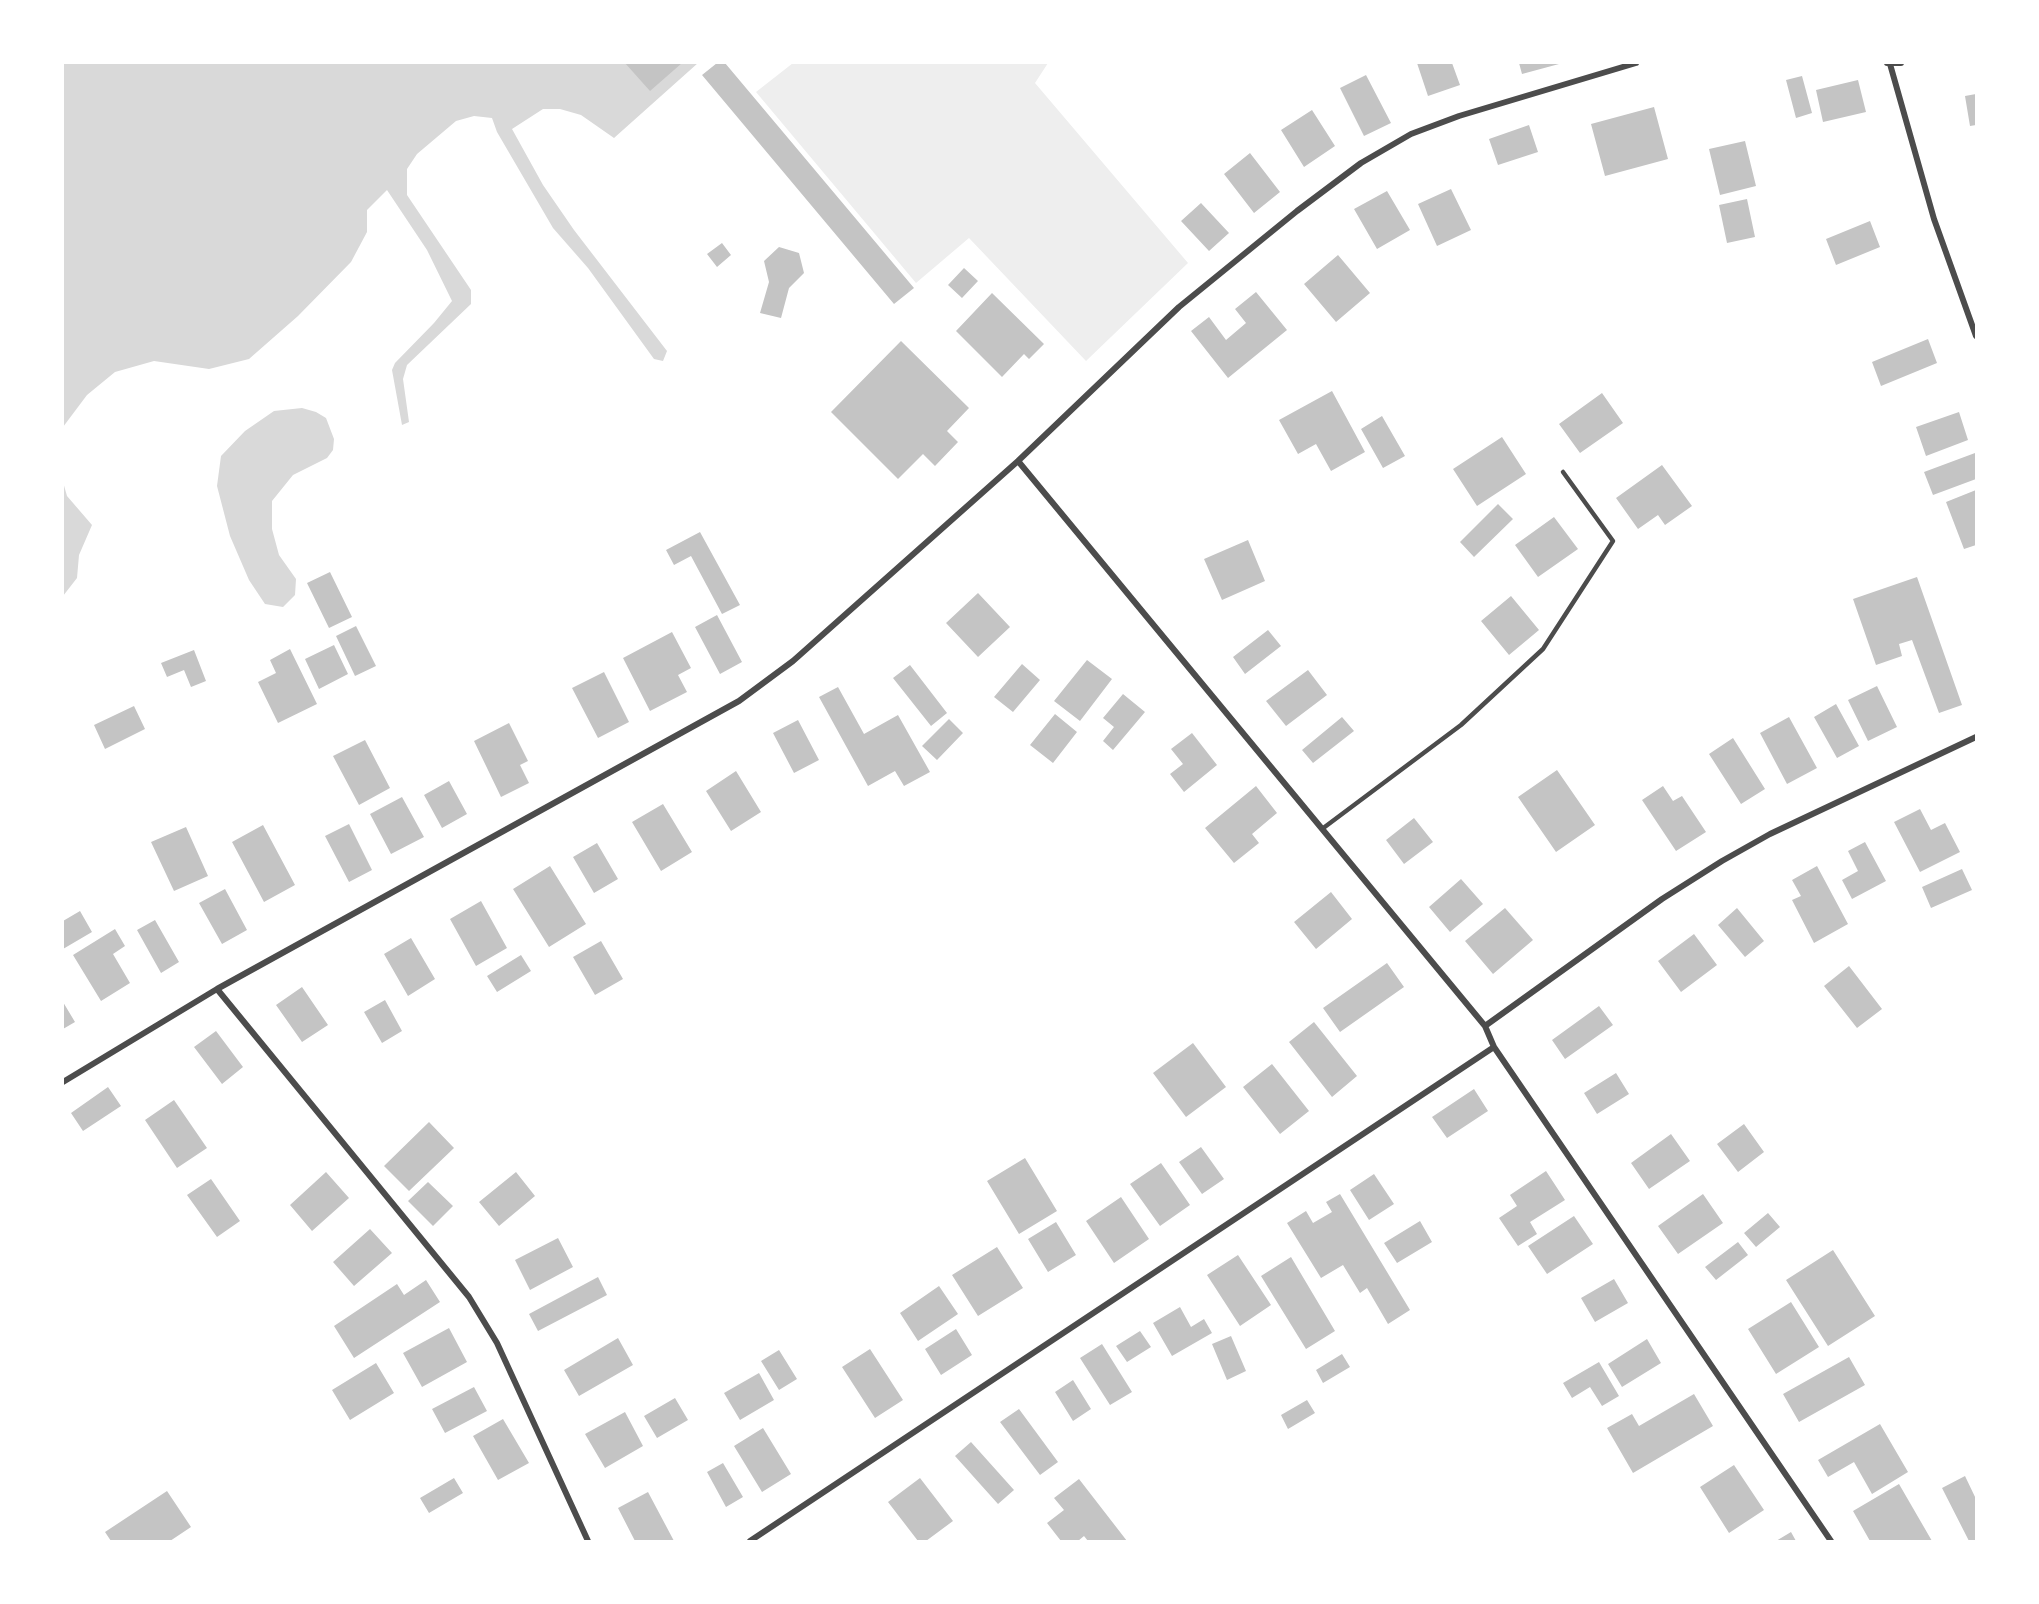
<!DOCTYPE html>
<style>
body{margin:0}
#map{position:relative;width:2039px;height:1604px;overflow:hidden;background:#fff;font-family:Manrope,sans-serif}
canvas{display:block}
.frame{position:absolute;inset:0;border:64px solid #fff;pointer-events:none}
</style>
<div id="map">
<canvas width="2039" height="1604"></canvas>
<div class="frame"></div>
</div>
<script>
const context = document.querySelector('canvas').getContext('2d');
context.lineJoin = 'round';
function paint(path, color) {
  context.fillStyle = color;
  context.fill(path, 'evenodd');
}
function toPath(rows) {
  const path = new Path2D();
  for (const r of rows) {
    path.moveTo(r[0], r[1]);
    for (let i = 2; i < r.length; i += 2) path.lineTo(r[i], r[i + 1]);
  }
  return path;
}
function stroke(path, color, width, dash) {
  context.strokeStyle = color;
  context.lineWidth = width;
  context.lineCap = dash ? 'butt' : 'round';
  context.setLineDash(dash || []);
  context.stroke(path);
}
paint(toPath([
 [793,63,1048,63,1035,83,1188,263,1086,361,969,238,916,283,756,92]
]), '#eee');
paint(toPath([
 [63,63,698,63,614,138,581,115,560,109,543,109,512,129,543,185,574,230,667,351,663,361,654,359,588,268,553,228,497,132,492,118,474,116,456,121,417,154,407,169,407,195,471,290,471,304,407,365,403,379,409,422,402,425,392,370,395,363,434,323,452,301,427,250,387,190,367,210,367,232,351,262,298,316,249,359,209,369,154,361,115,372,87,395,63,427],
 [302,408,316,412,326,418,334,439,333,450,327,458,293,475,272,501,272,529,279,555,296,579,295,595,283,607,265,604,249,580,230,536,217,486,221,456,245,431,274,411],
 [63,482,67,496,92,525,79,555,77,578,63,596]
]), '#d9d9d9');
paint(toPath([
 [625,63,682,63,650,91],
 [717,63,725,63,914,288,894,304,702,75],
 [1417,63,1452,63,1460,85,1428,96],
 [1519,63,1559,63,1559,64,1522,74],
 [1366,75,1391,123,1364,136,1340,88],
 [1802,76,1812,113,1796,118,1786,80],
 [1858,80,1866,112,1823,122,1816,90],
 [1976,94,1976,125,1970,126,1965,96],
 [1654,107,1668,159,1605,176,1591,124],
 [1312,110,1335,146,1304,167,1281,130],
 [1529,125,1538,152,1498,165,1489,139],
 [1745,141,1756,186,1720,195,1709,149],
 [1250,153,1280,192,1254,213,1224,174],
 [1451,189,1471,230,1437,246,1418,204],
 [1387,191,1410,230,1377,249,1354,209],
 [1747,199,1755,237,1727,243,1719,205],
 [1201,203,1229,233,1209,251,1181,221],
 [1870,221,1880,247,1836,265,1826,239],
 [722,243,731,255,717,267,707,254],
 [779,247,799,253,804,273,789,288,781,318,760,313,769,282,764,261],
 [1338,255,1370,293,1336,322,1304,284],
 [964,268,978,281,962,298,948,285],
 [1256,292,1287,330,1228,378,1191,331,1209,317,1226,340,1246,323,1235,309],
 [992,293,1044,344,1029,359,1024,354,1002,377,956,331],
 [1928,339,1937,363,1881,386,1872,362],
 [901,341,969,408,947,431,958,442,935,466,923,454,898,479,831,412],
 [1332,391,1365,452,1331,471,1316,444,1298,454,1279,420],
 [1602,393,1623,423,1580,453,1559,424],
 [1959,412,1968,440,1926,456,1916,427],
 [1382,416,1405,456,1383,468,1361,429],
 [1502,437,1526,474,1477,506,1453,469],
 [1975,453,1976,479,1933,495,1924,472],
 [1662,465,1692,506,1665,525,1658,515,1638,529,1616,498],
 [1976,490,1976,545,1964,549,1946,502],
 [1498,504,1513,519,1474,557,1460,542],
 [1554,517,1578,549,1538,577,1515,545],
 [700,532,740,605,722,614,691,556,674,565,666,550],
 [1248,540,1265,581,1222,600,1204,559],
 [330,572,352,617,329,628,307,583],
 [1917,577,1962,705,1939,713,1912,640,1899,644,1902,656,1876,665,1853,599],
 [978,593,1010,627,978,657,946,623],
 [1511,596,1539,630,1509,655,1481,621],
 [717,615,742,662,720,674,695,627],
 [356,626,376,666,355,676,336,636],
 [1268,630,1281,646,1245,674,1233,657],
 [672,632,691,668,678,675,687,692,650,711,623,658],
 [334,645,348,674,319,689,305,659],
 [290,649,317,704,278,723,258,682,276,673,270,660],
 [194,650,206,681,191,687,184,670,167,677,161,663],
 [1087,660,1112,679,1080,721,1054,701],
 [1022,664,1040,680,1013,712,994,697],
 [910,665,947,713,931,726,893,678],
 [1308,670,1327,695,1286,726,1266,701],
 [604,672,629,722,598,738,572,688],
 [1877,686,1897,727,1868,741,1848,700],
 [838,687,864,734,898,715,930,772,904,786,895,771,868,786,819,697],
 [1123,694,1145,712,1113,750,1103,741,1114,727,1103,718],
 [1836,704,1859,746,1837,758,1814,717],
 [134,706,145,729,105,749,94,725],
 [1055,714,1077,732,1053,763,1030,745],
 [1342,717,1354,731,1313,763,1302,750],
 [1789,717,1817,768,1787,784,1760,733],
 [949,719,963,733,937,760,922,746],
 [798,720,819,760,794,773,773,733],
 [509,723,528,761,520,765,529,783,501,797,474,741],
 [1192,733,1217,765,1184,792,1170,774,1183,764,1171,749],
 [1733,738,1765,789,1741,804,1709,754],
 [365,740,390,788,359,805,333,756],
 [1557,770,1595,825,1556,852,1518,797],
 [736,771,761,812,731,831,706,791],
 [449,781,467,814,442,828,424,795],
 [1256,786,1277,813,1252,834,1259,843,1234,863,1205,828],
 [1663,786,1673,801,1682,796,1706,832,1676,851,1642,800],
 [402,797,424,837,391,854,370,814],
 [663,804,692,852,661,871,632,822],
 [1920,809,1931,830,1945,823,1960,852,1920,872,1894,822],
 [1414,818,1433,842,1404,864,1386,840],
 [349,824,372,870,349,882,325,836],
 [263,825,295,885,264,902,232,842],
 [186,827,208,876,174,891,151,842],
 [1865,842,1886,881,1852,899,1842,880,1858,871,1848,851],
 [597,843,618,879,594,893,573,857],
 [550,866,586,924,549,947,513,889],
 [1817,866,1848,924,1814,943,1792,900,1801,896,1792,880],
 [1962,869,1972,890,1931,908,1922,887],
 [1461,879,1483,904,1450,932,1429,907],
 [225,889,247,930,222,944,199,903],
 [1331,892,1352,919,1316,949,1294,922],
 [481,901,507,948,476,966,450,919],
 [1505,908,1533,940,1493,974,1465,941],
 [1737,908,1764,941,1745,957,1718,925],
 [80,911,92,932,63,949,63,921],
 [155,920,179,962,161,973,137,930],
 [115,929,125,946,113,954,130,983,101,1001,73,955],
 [1694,934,1717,965,1681,992,1658,961],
 [411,938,435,979,408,996,384,954],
 [601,941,623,979,595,995,573,957],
 [521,955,531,971,497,992,487,976],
 [1387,963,1404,987,1340,1032,1323,1008],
 [1849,966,1882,1009,1857,1028,1824,986],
 [302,987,328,1025,302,1042,276,1005],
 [385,1000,402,1031,382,1043,364,1012],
 [63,1002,75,1022,63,1029],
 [1599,1006,1613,1025,1565,1059,1552,1040],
 [1314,1022,1357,1076,1332,1097,1289,1042],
 [216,1031,243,1067,222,1084,194,1047],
 [1193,1043,1226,1087,1186,1117,1153,1073],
 [1272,1064,1309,1111,1280,1134,1243,1087],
 [1616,1073,1629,1094,1597,1114,1584,1093],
 [108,1087,121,1106,83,1131,71,1113],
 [1474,1089,1488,1111,1447,1138,1432,1117],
 [174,1100,207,1148,177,1168,145,1120],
 [429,1122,454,1148,409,1191,384,1166],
 [1744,1124,1764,1152,1738,1172,1717,1144],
 [1671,1134,1690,1161,1649,1189,1631,1163],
 [1201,1147,1224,1179,1202,1194,1179,1162],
 [1025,1158,1057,1211,1019,1234,987,1181],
 [1161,1163,1190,1205,1160,1226,1130,1184],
 [1546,1171,1565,1200,1530,1222,1537,1234,1518,1246,1499,1218,1517,1206,1510,1195],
 [326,1172,349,1198,312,1231,290,1205],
 [516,1172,535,1196,499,1226,479,1202],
 [1374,1174,1394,1204,1369,1220,1350,1190],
 [211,1179,240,1221,217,1237,187,1195],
 [428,1182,453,1206,433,1226,408,1201],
 [1340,1194,1410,1310,1388,1324,1367,1288,1360,1293,1343,1265,1321,1278,1287,1223,1306,1211,1313,1223,1332,1212,1326,1202],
 [1703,1194,1723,1223,1678,1254,1658,1226],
 [1121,1197,1149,1239,1114,1263,1086,1221],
 [1768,1213,1780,1227,1756,1247,1744,1233],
 [1574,1216,1593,1244,1547,1274,1528,1246],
 [1420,1221,1432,1242,1397,1263,1384,1243],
 [1056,1222,1076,1255,1048,1272,1028,1239],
 [370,1229,392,1253,354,1286,333,1262],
 [558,1238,573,1267,530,1290,515,1260],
 [1738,1242,1748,1255,1716,1280,1705,1267],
 [997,1247,1023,1288,978,1316,952,1275],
 [1833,1250,1875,1316,1828,1346,1786,1280],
 [1238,1255,1271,1305,1240,1326,1207,1275],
 [1291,1257,1335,1331,1306,1349,1261,1276],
 [598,1277,607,1295,538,1331,529,1314],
 [1614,1279,1628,1303,1595,1322,1581,1298],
 [426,1280,440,1302,354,1358,334,1326,397,1284,404,1295],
 [939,1286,958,1314,918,1341,900,1313],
 [1791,1302,1819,1347,1776,1374,1748,1329],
 [1180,1307,1191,1327,1204,1319,1212,1333,1172,1356,1153,1323],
 [449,1328,467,1362,422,1387,403,1353],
 [956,1329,972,1355,941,1375,925,1349],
 [1140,1331,1151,1347,1127,1362,1116,1346],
 [1231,1336,1246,1371,1227,1380,1212,1344],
 [618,1338,633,1365,579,1396,564,1370],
 [1647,1339,1661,1363,1622,1387,1608,1364],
 [1102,1344,1132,1392,1110,1405,1080,1358],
 [870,1349,903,1400,875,1418,842,1367],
 [779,1350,797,1379,779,1390,761,1361],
 [1342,1354,1350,1367,1323,1383,1316,1370],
 [1849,1357,1865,1385,1799,1422,1783,1394],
 [1599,1362,1619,1396,1602,1406,1590,1387,1572,1398,1563,1383],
 [376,1363,394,1393,350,1420,332,1390],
 [759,1373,774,1400,740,1420,724,1393],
 [1073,1380,1091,1409,1073,1421,1055,1392],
 [474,1387,487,1411,445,1433,432,1409],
 [1694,1394,1713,1426,1633,1473,1607,1428,1632,1414,1639,1426],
 [675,1398,688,1420,657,1438,644,1416],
 [1307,1400,1315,1413,1288,1429,1281,1415],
 [1019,1409,1058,1462,1040,1475,1000,1422],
 [625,1412,643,1446,605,1468,585,1434],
 [503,1419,529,1463,498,1480,473,1436],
 [1880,1424,1908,1472,1872,1494,1854,1462,1828,1477,1818,1460],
 [763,1428,791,1474,762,1492,734,1446],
 [971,1442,1014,1490,998,1504,955,1456],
 [723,1463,743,1497,726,1507,707,1472],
 [1734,1465,1764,1510,1729,1533,1700,1487],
 [1965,1476,1976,1499,1976,1541,1969,1541,1942,1488],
 [454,1478,463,1493,429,1513,420,1498],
 [920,1478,953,1521,926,1541,918,1541,888,1502],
 [1079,1479,1127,1541,1088,1541,1084,1536,1078,1541,1061,1541,1047,1523,1064,1510,1054,1498],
 [1899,1484,1932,1541,1870,1541,1853,1511],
 [167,1491,191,1527,170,1541,111,1541,105,1532],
 [648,1492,674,1541,635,1541,618,1508],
 [1791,1532,1796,1541,1776,1541]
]), '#c4c4c4');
stroke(toPath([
 [1322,829,1461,725,1543,649,1613,541,1563,472]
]), '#4c4c4c', 4.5);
stroke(toPath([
 [1887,63,1901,63],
 [1890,64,1934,219,1976,336],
 [1018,461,1485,1026,1494,1047,1831,1541],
 [217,989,469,1297,497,1343,588,1541],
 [1485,1026,1662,899,1722,861,1770,834,1976,737],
 [63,1082,217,989,739,701,793,661,1018,461,1179,307,1297,211,1361,163,1411,134,1459,116,1636,63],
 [750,1541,1494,1047]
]), '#4c4c4c', 6);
</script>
